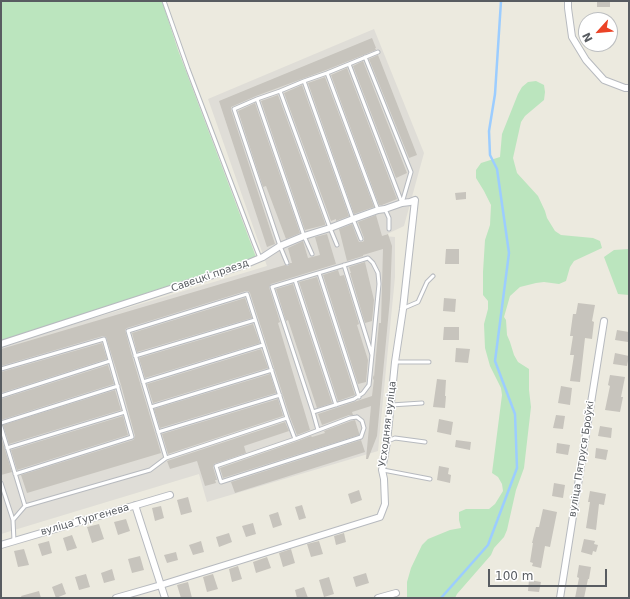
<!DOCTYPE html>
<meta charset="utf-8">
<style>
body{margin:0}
#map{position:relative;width:630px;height:599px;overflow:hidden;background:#eceadf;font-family:"DejaVu Sans",sans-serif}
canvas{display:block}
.frame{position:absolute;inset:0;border:2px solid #585c61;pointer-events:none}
.north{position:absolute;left:578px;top:12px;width:40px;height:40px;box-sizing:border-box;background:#fff;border:1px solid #bcbec0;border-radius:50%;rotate:243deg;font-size:11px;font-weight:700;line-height:16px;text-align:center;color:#585c61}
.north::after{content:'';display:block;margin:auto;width:14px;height:18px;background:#eb4326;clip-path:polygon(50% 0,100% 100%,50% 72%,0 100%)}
.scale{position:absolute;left:488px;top:569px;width:119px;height:18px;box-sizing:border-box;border:2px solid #585c61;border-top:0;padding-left:5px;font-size:12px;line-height:14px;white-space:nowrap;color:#585c61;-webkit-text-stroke:3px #fff;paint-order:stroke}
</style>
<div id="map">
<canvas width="630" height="599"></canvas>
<div class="frame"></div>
<div class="north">N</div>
<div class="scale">100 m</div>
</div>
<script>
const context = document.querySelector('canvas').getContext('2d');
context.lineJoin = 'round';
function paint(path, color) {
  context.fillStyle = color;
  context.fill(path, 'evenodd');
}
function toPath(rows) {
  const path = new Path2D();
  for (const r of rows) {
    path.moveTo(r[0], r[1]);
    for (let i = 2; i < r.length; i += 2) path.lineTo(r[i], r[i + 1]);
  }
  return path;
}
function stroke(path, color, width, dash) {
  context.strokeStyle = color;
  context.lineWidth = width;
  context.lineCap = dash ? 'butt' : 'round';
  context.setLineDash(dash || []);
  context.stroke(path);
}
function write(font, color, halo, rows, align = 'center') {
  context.font = font + ' "DejaVu Sans",sans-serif';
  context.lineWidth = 3;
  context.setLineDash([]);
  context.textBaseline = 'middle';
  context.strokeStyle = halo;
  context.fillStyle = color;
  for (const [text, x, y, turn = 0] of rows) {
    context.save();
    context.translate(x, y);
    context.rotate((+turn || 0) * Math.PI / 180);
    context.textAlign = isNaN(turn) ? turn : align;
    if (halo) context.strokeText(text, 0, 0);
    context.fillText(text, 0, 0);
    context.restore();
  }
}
paint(toPath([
 [374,29,424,153,404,226,383,236,395,237,395,277,378,451,207,502,199,474,1,534,1,346,267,266,208,99]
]), '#dfddd7');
paint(toPath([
 [1,1,162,1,178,50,256,257,1,341],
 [536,81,544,85,545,92,544,100,525,116,521,122,513,158,517,173,538,196,545,211,547,218,555,231,561,235,593,238,600,241,602,248,574,261,570,267,566,281,559,284,544,282,536,283,520,287,510,296,504,317,506,320,507,335,510,342,514,355,518,362,529,369,529,390,531,407,524,468,516,490,507,530,504,537,494,548,491,555,457,594,455,598,407,598,407,582,411,568,422,545,428,539,450,530,461,528,459,520,459,512,466,509,489,509,495,504,503,491,502,484,498,477,492,473,502,395,501,388,490,366,485,348,484,324,488,309,488,301,483,295,483,272,485,240,490,225,491,205,484,191,476,178,476,170,481,163,500,157,502,134,518,94,522,87,528,82],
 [629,249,629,295,618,294,604,257,614,250]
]), '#bbe5be');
stroke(toPath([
 [441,598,488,545,517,468,515,414,495,361,509,253,497,169,490,155,489,131,495,94,501,1]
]), '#9ccdff', 2.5);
paint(toPath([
 [597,1,610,1,610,7,597,7],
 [372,38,376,48,375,48,376,50,326,70,256,96,231,107,231,110,275,244,267,247,219,101],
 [378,55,417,155,409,158,369,59],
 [363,61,407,173,396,178,353,66],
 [347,68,397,199,382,205,379,205,331,75],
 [325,77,374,207,354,214,308,83],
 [302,85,349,216,336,221,336,219,331,221,284,93],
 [278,95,325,223,325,225,305,230,261,101],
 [255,103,300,233,286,239,266,186,263,187,238,111],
 [466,192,466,199,456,200,455,193],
 [376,215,382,236,388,234,392,246,390,299,377,436,368,459,366,459,371,406,352,412,353,415,349,415,322,425,318,414,372,396,374,379,373,380,373,375,374,377,379,323,381,323,383,249,363,255,363,256,347,261,339,229,352,224,358,240,359,242,362,242,364,241,364,238,358,222],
 [327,234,336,264,271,284,269,287,280,322,278,323,310,430,297,435,290,417,250,293,248,291,246,291,127,328,125,330,132,356,161,453,27,493,21,475,133,440,134,439,135,436,121,385,106,337,103,336,1,366,1,349,285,265,288,266,290,263,292,263,288,248,303,241,308,258,320,255,315,237],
 [446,249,459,249,459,264,445,264],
 [365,262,374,300,372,321,365,323,350,273,351,273,349,267],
 [338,270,340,276,344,275,359,324,357,325,368,360,366,382,358,384,323,275],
 [317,277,355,395,338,401,299,282],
 [293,284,332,403,317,408,288,320,286,321,276,289],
 [245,298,252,318,137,352,132,333],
 [444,298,456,299,455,312,443,311],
 [578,303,595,305,592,321,594,322,592,339,585,338,580,382,570,381,574,355,570,355,573,336,570,336,573,314,576,314],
 [253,324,260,343,145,378,139,358],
 [444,327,459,327,459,340,443,340],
 [617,330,629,332,628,342,615,340],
 [102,343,107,359,1,393,1,372],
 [456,348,470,349,468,363,455,362],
 [261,349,268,368,153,403,147,384],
 [615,353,629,356,627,366,613,364],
 [108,365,114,384,1,420,1,399],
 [270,374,276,393,160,428,154,409],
 [610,375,625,377,621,397,623,397,620,412,605,410,610,386,608,385],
 [437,379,446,380,445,396,446,396,445,408,433,407],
 [561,386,572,388,570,405,558,403],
 [115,390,121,410,9,444,3,425],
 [278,399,283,416,168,454,162,434],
 [556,415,565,416,563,429,553,428],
 [123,416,128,435,17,470,11,450],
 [439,419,453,422,451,435,437,432],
 [355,420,359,433,359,435,223,478,220,468,298,441,311,436,312,437,325,433,324,431,351,421],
 [285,422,289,431,244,446,246,453,214,464,213,467,217,480,215,480,216,483,205,486,197,461,170,469,167,461],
 [600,426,612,428,611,438,598,436],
 [1,437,12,472,1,475],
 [361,440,365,452,235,493,231,482],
 [456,440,471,442,470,450,455,447],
 [557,443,570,445,568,455,556,453],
 [596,448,608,450,606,460,595,458],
 [439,466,449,468,448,474,451,475,450,483,437,480],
 [554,483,565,485,563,498,552,496],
 [359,490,362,500,351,504,348,494],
 [590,491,606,494,604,505,599,504,596,530,586,528,590,502,588,502],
 [188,497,192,512,181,515,177,500],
 [302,505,306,518,299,520,295,507],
 [161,506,164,518,155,521,152,508],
 [543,509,557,512,550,547,545,546,541,568,532,566,533,563,530,562,533,543,532,543,536,527,539,527],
 [278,512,282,525,273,528,269,515],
 [126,519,130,531,118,535,114,522],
 [253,523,256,534,246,537,242,526],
 [99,524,104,539,92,543,87,527],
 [229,533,232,542,219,547,216,537],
 [344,533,346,542,336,545,334,536],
 [72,535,77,548,67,551,63,538],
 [584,539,595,541,594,544,598,545,596,552,593,551,592,555,581,552],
 [49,541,52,553,42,556,38,544],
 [201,541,204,552,193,555,189,545],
 [319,541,323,554,311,557,307,544],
 [24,549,29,565,18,567,14,551],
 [291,549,295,563,283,567,279,553],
 [176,552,178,560,167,563,164,555],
 [140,556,144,570,132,573,128,559],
 [267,557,271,568,256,573,253,562],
 [579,565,591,567,589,579,588,579,584,598,575,598,579,578,577,577],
 [238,566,242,579,232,582,229,569],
 [112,569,115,580,104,583,101,573],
 [366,573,369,583,356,587,353,577],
 [86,574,90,587,79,590,75,577],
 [213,574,218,589,207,592,203,577],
 [329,577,334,594,324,597,319,580],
 [529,580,541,582,539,592,528,591],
 [188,582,192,598,181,598,177,585],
 [62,583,66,594,56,598,52,587],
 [304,587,308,598,297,598,295,590],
 [39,591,41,598,22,598,21,596]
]), '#c7c4bd');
const lane = toPath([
 [164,1,188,69,254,243,260,258],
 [365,57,411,172,402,203],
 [349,64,378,52],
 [327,73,349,64,402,203],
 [304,81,327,73,378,210],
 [280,91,304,81,353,219,361,239],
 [257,99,304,236,312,254],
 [385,209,389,218,389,229],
 [287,263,280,246,234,109,257,99,280,91,330,228,337,245],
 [344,265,372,355],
 [319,273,359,397],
 [295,280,336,405],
 [404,308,418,302,427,282,433,276],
 [135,356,255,320],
 [395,362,429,362],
 [1,369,104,339,132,437,15,474],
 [143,382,263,345],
 [1,396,110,361],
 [391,405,422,403],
 [151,407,272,370],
 [313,412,354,399,363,393,369,385,379,284,378,273,373,263,368,258,272,287,313,412,318,430],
 [357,417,362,421,364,428,361,437,221,482,216,466,295,439,350,418,357,417],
 [287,418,295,439],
 [1,423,118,386],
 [1,427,25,506,13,520,14,541],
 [158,432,280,395],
 [388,441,395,438,425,442],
 [7,448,125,412],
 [383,470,430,479],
 [1,483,13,520],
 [25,506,150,470,166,458,287,418,247,294,128,331,166,458]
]);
const street = toPath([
 [568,1,568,8,572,37,586,60,604,80,625,88,629,88],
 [1,344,244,265,263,257,280,246,304,236,330,228,353,219,378,210,385,209,402,203,410,202,415,200,403,309,395,362,387,442,382,470,384,479,385,504,380,517,161,585,116,598],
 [135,505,165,598],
 [1,545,170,495],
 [378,598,396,593],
 [560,598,604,321]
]);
stroke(lane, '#b7babf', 5);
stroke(street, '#b7babf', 8);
stroke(lane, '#fff', 3);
stroke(street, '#fff', 6);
write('10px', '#585c61', '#fff', [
 ["Савецкі праезд",210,276,-19],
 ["Усходняя вуліца",388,424,-83],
 ["вуліца Пятруся Броўкі",582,459,-81],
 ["вуліца Тургенева",85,520,-16]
]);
</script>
